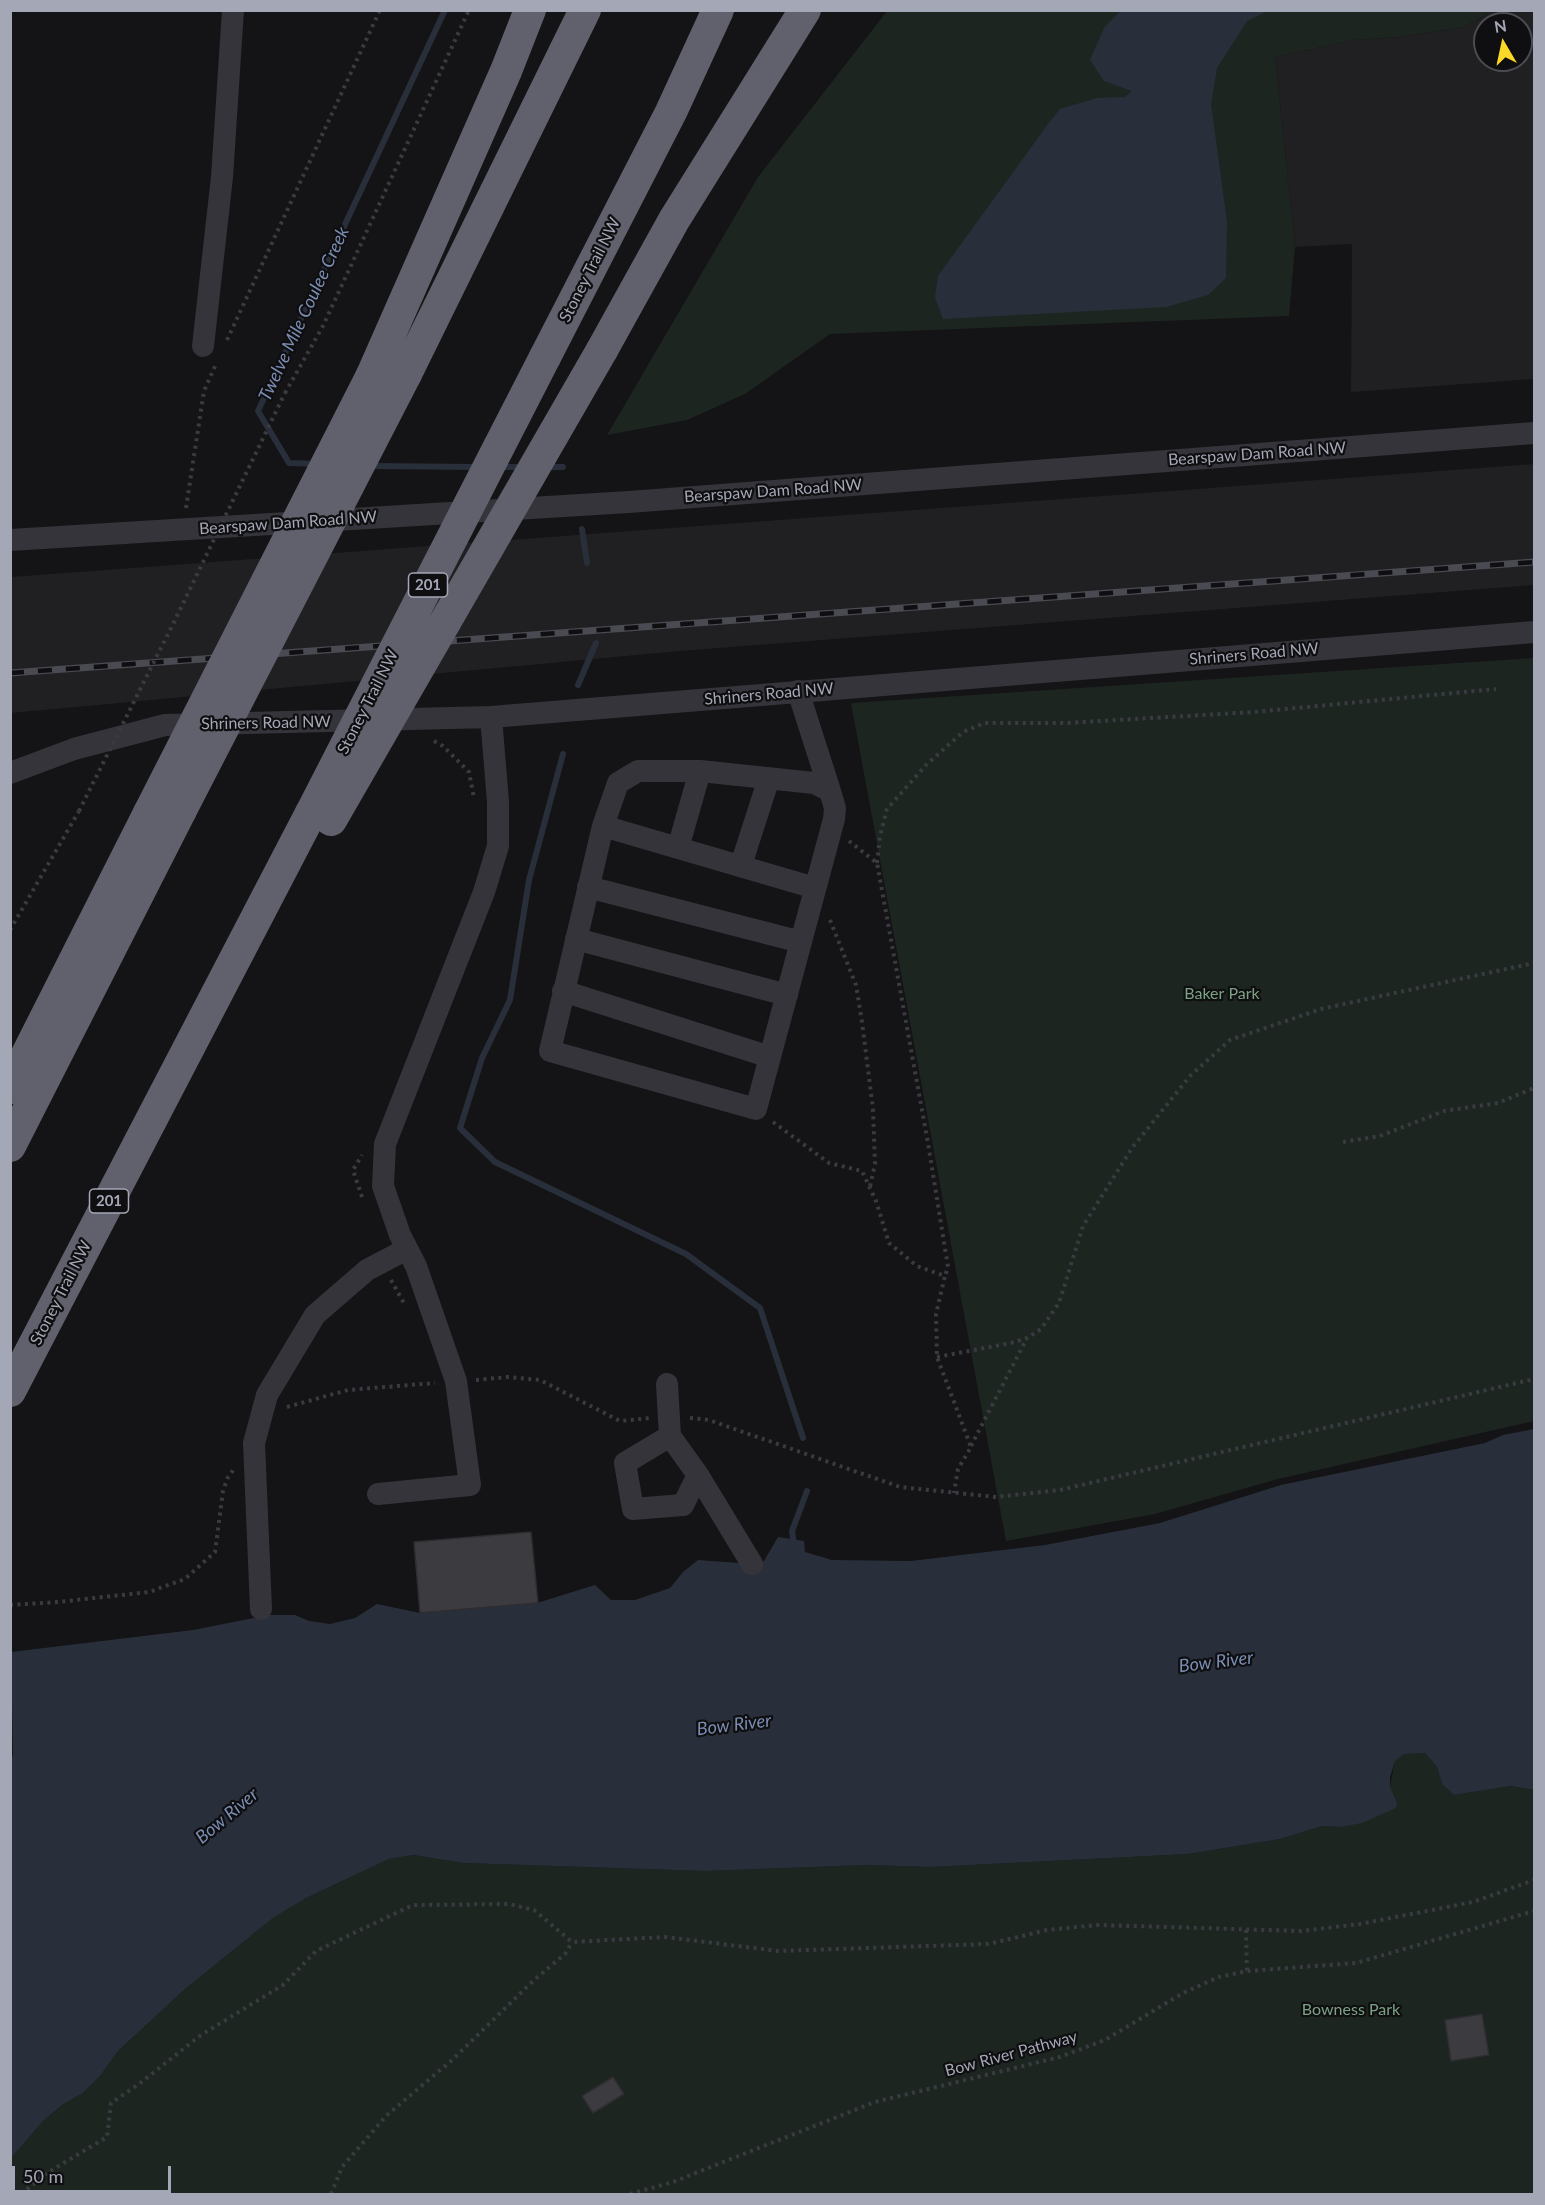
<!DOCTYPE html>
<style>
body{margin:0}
#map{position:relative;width:1545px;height:2205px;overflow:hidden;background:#141315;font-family:Lato,sans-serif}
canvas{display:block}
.frame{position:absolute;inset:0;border:12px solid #a4a7b6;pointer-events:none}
.north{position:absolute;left:1473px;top:12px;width:60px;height:60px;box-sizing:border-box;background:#0f0e10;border:2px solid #4b4b52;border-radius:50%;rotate:351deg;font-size:16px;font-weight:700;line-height:24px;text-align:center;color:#a4a7b6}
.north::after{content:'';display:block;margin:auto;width:21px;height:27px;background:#f9d828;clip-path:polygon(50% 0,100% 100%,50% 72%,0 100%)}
.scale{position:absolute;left:12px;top:2166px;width:159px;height:27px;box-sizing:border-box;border:3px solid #a4a7b6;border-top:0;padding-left:8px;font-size:18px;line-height:21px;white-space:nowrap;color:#a4a7b6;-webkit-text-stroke:4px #0f0e10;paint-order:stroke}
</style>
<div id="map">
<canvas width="1545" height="2205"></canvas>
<div class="frame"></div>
<div class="north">N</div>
<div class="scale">50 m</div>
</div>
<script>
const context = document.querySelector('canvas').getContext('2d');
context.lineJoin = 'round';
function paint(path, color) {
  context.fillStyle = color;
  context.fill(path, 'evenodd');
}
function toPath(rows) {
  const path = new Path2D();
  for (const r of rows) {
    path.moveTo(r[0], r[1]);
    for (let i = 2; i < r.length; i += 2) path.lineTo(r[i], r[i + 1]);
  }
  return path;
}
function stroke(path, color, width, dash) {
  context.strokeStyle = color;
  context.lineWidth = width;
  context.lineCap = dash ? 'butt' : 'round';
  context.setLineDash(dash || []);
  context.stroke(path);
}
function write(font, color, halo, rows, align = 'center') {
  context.font = font + ' Lato,sans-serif';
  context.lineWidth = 4.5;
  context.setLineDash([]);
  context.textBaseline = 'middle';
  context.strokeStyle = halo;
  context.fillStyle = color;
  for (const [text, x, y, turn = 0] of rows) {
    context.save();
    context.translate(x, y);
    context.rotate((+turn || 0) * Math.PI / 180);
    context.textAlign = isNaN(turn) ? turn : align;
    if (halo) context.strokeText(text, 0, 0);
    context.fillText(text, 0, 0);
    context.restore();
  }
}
paint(toPath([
 [1487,11,1534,11,1534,379,1351,392,1352,244,1295,247,1275,57,1354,40,1399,37,1464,27,1484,16],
 [1485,24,1521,24,1521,60,1485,60],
 [1534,464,1534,585,680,651,11,713,11,577]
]), '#201f22');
paint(toPath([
 [887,11,1487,11,1484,16,1464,27,1399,37,1354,40,1275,57,1295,247,1289,316,830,334,745,394,687,420,607,435,758,177],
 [1534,658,1534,1421,1278,1479,1155,1514,1006,1541,851,703],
 [1425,1753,1437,1767,1442,1784,1454,1795,1511,1786,1534,1790,1534,2194,11,2194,11,2158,43,2121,62,2105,83,2093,100,2076,118,2051,185,1989,273,1918,306,1898,389,1859,412,1855,463,1863,705,1871,867,1865,931,1867,1188,1854,1280,1839,1322,1826,1340,1827,1397,1802,1390,1787,1395,1760,1404,1754]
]), '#1d2520');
paint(toPath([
 [1121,10,1268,11,1247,21,1217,68,1211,104,1227,222,1226,278,1208,295,1166,307,943,319,935,297,938,276,1048,124,1060,109,1097,98,1125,97,1132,91,1104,81,1090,60,1104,28],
 [1534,1429,1534,1790,1511,1786,1454,1795,1442,1784,1437,1767,1425,1753,1404,1754,1395,1761,1390,1777,1390,1787,1397,1802,1396,1808,1362,1823,1340,1827,1322,1826,1280,1839,1188,1854,931,1867,867,1865,705,1871,463,1863,413,1855,389,1859,306,1898,273,1918,185,1989,118,2051,100,2076,83,2093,62,2105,43,2121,11,2158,10,1764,13,1754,11,1652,193,1630,269,1615,295,1615,309,1621,330,1624,355,1618,377,1604,420,1613,537,1603,595,1585,611,1600,635,1600,670,1588,683,1572,698,1560,752,1564,764,1561,778,1537,804,1541,805,1552,832,1560,911,1561,1045,1545,1160,1523,1281,1485,1485,1443,1503,1435]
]), '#292f3a');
stroke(toPath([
 [317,464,289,463,258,411,445,10],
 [369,466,479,467],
 [498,467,524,467],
 [546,467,563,467],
 [582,529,587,563],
 [578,685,596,643],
 [563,754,529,880,510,1000,482,1058,460,1128,495,1162,686,1254,760,1308,803,1438],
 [794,1545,792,1531,807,1491]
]), '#292f3a', 6);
const building = toPath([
 [531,1532,538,1603,420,1613,414,1542,531,1532],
 [1482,2014,1489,2055,1451,2061,1445,2020,1482,2014],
 [613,2077,624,2094,593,2113,582,2096,613,2077]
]);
paint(building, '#3b3b40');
stroke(building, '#2e2d31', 1.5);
stroke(toPath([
 [227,340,380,10],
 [285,393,323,326,469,10],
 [186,508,204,391,216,364],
 [434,741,443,746,469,772,474,798],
 [849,841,877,863,928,1143,948,1267,945,1276],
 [877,863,880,836,887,809,926,765,963,732,984,723,1066,723,1254,712,1496,689],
 [830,920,856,985,862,1022,873,1109,875,1164,870,1187],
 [10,930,79,811],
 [773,1122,829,1163,862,1171,876,1201,889,1243,917,1266,945,1276,936,1314,937,1357,971,1447,958,1469,954,1493],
 [1343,1142,1380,1136,1444,1111,1498,1103,1534,1088],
 [362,1197,353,1170,362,1155],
 [391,1280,405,1305],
 [937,1357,1011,1343,1027,1338,1041,1329,1059,1303,1083,1226,1132,1148,1190,1076,1230,1040,1321,1009,1534,963],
 [476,1380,508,1377,540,1380,620,1421,650,1418],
 [287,1407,348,1390,435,1383],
 [690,1418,709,1420,900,1487,996,1497,1060,1490,1534,1379],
 [971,1446,1027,1338],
 [10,1605,58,1602,149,1592,185,1579,215,1552,223,1491,228,1477,234,1469],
 [1246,1930,1247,1971],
 [21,2194,47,2173,107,2137,111,2103,139,2084,201,2035,283,1985,316,1951,413,1905,509,1904,534,1910,572,1942,665,1937,778,1951,989,1944,1047,1930,1098,1925,1301,1931,1360,1924,1473,1902,1534,1880],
 [331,2194,342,2167,387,2115,451,2061,533,1981,565,1954,572,1942],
 [630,2194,673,2182,875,2102,1060,2057,1105,2040,1183,1993,1219,1977,1247,1971,1356,1963,1534,1911]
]), '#3a3b41', 4, [3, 4.5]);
stroke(toPath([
 [203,346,222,177,233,10],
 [10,540,629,502,1534,433],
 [798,691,830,791,835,808,834,819,756,1109,550,1051,603,826,618,783,638,771,700,771,814,783,830,791],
 [10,773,74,749,165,725,491,717,1534,632],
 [603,826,815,888],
 [678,848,700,771],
 [741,865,769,778],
 [588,887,801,942],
 [576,939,787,995],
 [563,991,770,1057],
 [667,1384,670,1436,625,1463,633,1509,683,1505,698,1475,670,1436],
 [698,1475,752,1564],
 [378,1494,470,1485,456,1381,416,1266,400,1235,383,1186,385,1144,484,892,498,846,498,802,491,717],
 [261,1609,254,1443,267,1395,315,1315,367,1270,407,1249]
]), '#34343a', 22);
stroke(toPath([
 [602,350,674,220,805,10],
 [545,357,671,112,718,10],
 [406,374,585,10],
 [372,375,506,71,530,10],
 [10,1088,149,813],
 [10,1146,181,810],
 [10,1391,311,813]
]), '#60616c', 32);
const rail = toPath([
 [10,673,1534,562]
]);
stroke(rail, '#494a52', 7);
stroke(rail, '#0f0e10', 4.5, [14]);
stroke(toPath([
 [79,811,174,622,285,393]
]), '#3a3b41', 4, [3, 4.5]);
stroke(toPath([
 [181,810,406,374],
 [149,813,372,375],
 [311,813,545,357],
 [331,820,602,350]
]), '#60616c', 32);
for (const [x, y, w] of [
 [428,585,39],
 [109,1201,39]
]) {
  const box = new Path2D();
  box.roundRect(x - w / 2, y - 12, w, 24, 4.5);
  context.fillStyle = '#0f0e10';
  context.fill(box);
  stroke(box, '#a4a7b6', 1.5);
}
write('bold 15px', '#a4a7b6', null, [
 ["201",428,585],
 ["201",109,1201]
]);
write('16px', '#a4a7b6', '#0f0e10', [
 ["Stoney Trail NW",590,270,-63],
 ["Bearspaw Dam Road NW",1257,454,-4],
 ["Bearspaw Dam Road NW",773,491,-4],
 ["Bearspaw Dam Road NW",288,523,-4],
 ["Shriners Road NW",1254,654,-5],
 ["Shriners Road NW",769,694,-5],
 ["Stoney Trail NW",368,702,-63],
 ["Shriners Road NW",266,723,-1],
 ["Stoney Trail NW",61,1293,-63],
 ["Bow River Pathway",1011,2054,-15]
]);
write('16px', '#7ba284', '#0f0e10', [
 ["Baker Park",1222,994],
 ["Bowness Park",1351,2010]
]);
write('italic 18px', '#7a8eb3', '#0f0e10', [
 ["Twelve Mile Coulee Creek",304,314,-65],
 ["Bow River",1216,1662,-7],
 ["Bow River",734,1725,-7],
 ["Bow River",227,1816,-40]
]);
</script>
